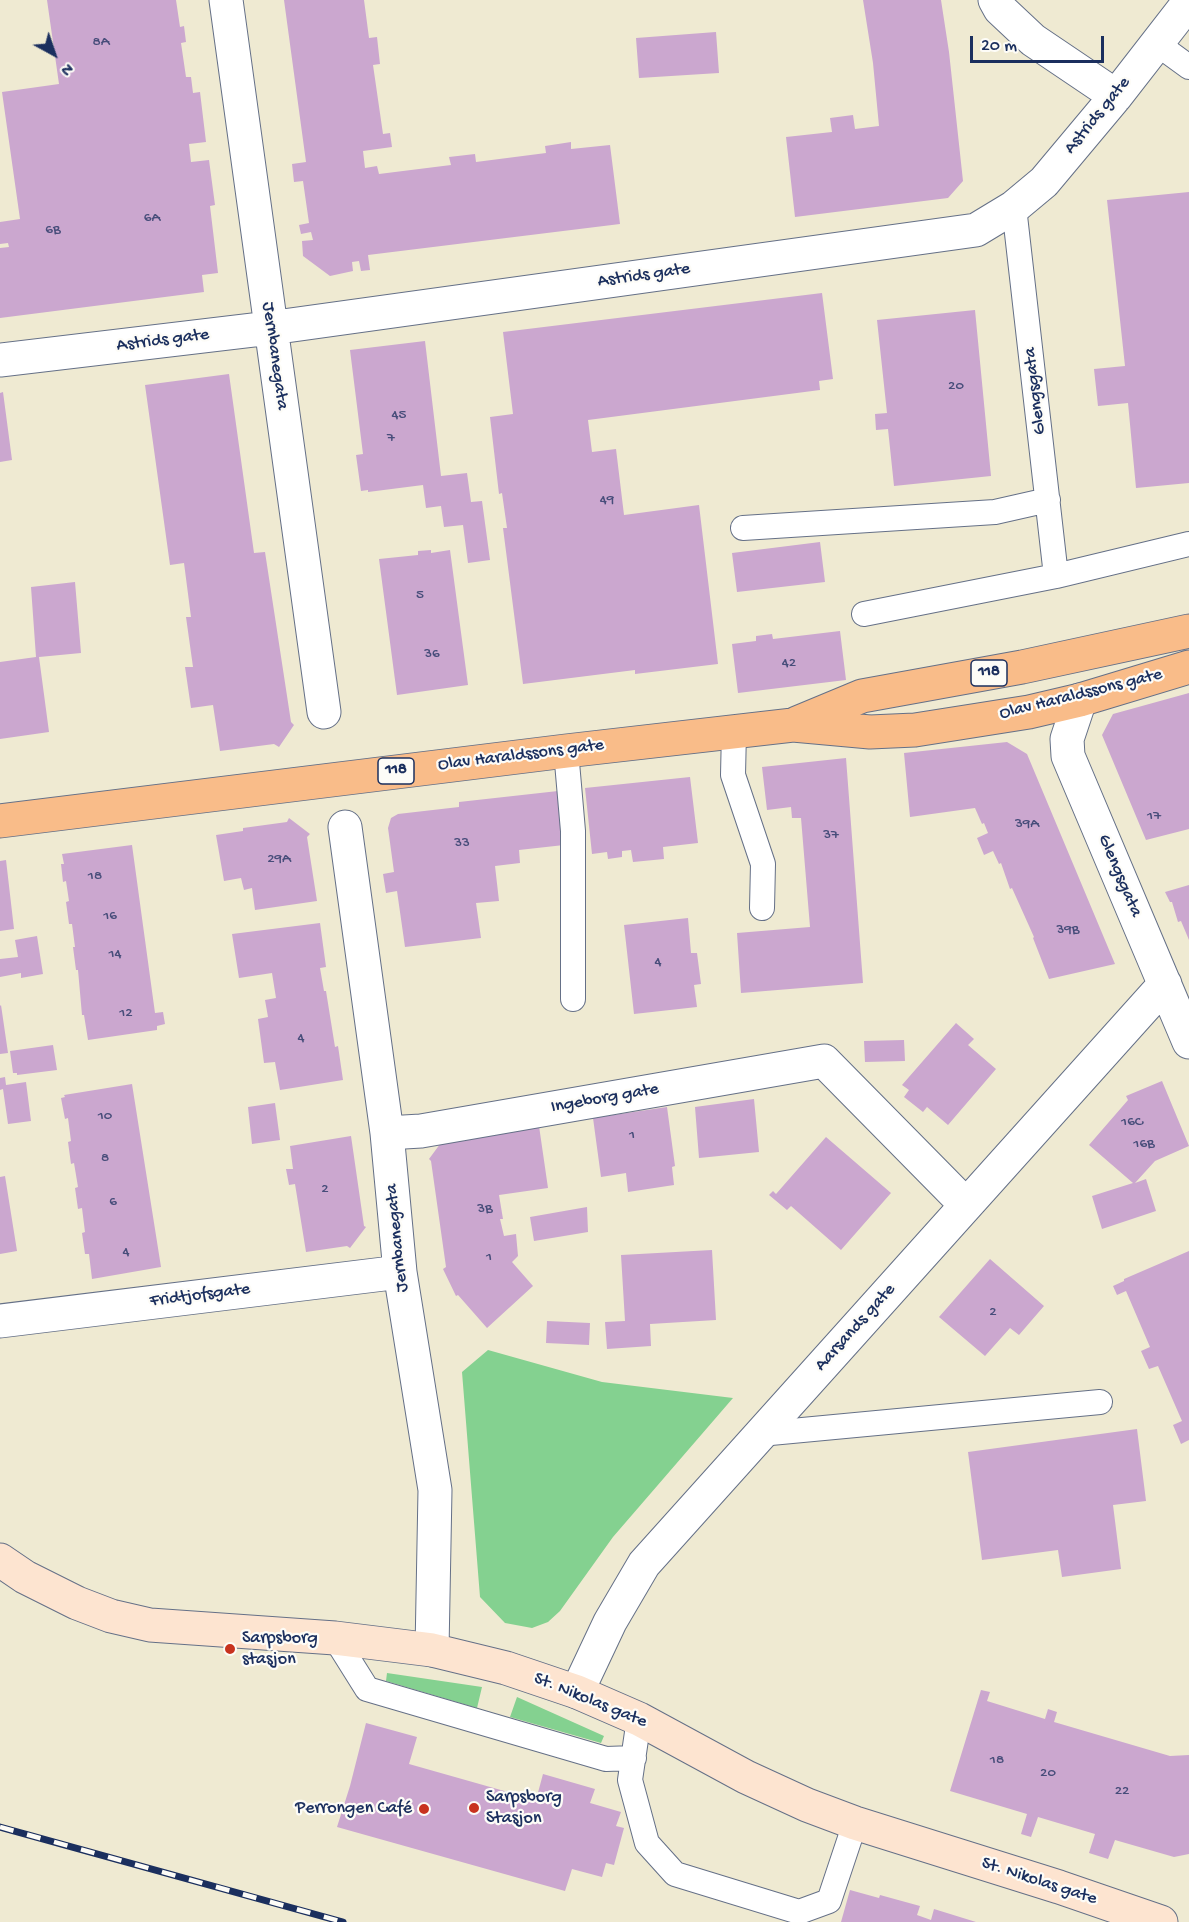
<!DOCTYPE html>
<meta charset="utf-8">
<style>
body{margin:0}
#map{position:relative;width:1189px;height:1922px;overflow:hidden;background:#efead2;font-family:"Gochi Hand",sans-serif}
canvas{display:block}
.north{position:absolute;left:24px;top:24px;width:60px;height:60px;-webkit-text-stroke:4px #fdfcf7;paint-order:stroke;rotate:140deg;font-size:16px;font-weight:700;line-height:24px;text-align:center;color:#1b2f5e}
.north::after{content:'';display:block;margin:auto;width:21px;height:27px;background:#1b2f5e;clip-path:polygon(50% 0,100% 100%,50% 72%,0 100%)}
.scale{position:absolute;left:970px;top:36px;width:134px;height:27px;box-sizing:border-box;border:3px solid #1b2f5e;border-top:0;padding-left:8px;font-size:18px;line-height:21px;white-space:nowrap;color:#1b2f5e;-webkit-text-stroke:4px #fdfcf7;paint-order:stroke}
</style>
<div id="map">
<canvas width="1189" height="1922"></canvas>
<div class="north">N</div>
<div class="scale">20 m</div>
</div>
<script>
const context = document.querySelector('canvas').getContext('2d');
context.lineJoin = 'round';
function paint(path, color) {
  context.fillStyle = color;
  context.fill(path, 'evenodd');
}
function toPath(rows) {
  const path = new Path2D();
  for (const r of rows) {
    path.moveTo(r[0], r[1]);
    for (let i = 2; i < r.length; i += 2) path.lineTo(r[i], r[i + 1]);
  }
  return path;
}
function stroke(path, color, width, dash) {
  context.strokeStyle = color;
  context.lineWidth = width;
  context.lineCap = dash ? 'butt' : 'round';
  context.setLineDash(dash || []);
  context.stroke(path);
}
function write(font, color, halo, rows, align = 'center') {
  context.font = font + ' "Gochi Hand",sans-serif';
  context.lineWidth = 4.5;
  context.setLineDash([]);
  context.textBaseline = 'middle';
  context.strokeStyle = halo;
  context.fillStyle = color;
  for (const [text, x, y, turn = 0] of rows) {
    context.save();
    context.translate(x, y);
    context.rotate((+turn || 0) * Math.PI / 180);
    context.textAlign = isNaN(turn) ? turn : align;
    if (halo) context.strokeText(text, 0, 0);
    context.fillText(text, 0, 0);
    context.restore();
  }
}
paint(toPath([
 [488,1350,602,1382,733,1398,613,1537,560,1611,548,1622,532,1628,505,1623,480,1597,462,1372],
 [387,1673,482,1687,477,1708,386,1681],
 [517,1697,604,1736,601,1743,510,1717]
]), '#84d190');
paint(toPath([
 [47,0,176,0,180,27,184,26,186,42,181,43,186,77,191,77,193,93,200,92,206,142,189,144,191,162,209,160,215,205,210,206,218,273,202,275,204,292,0,318,0,248,9,247,8,243,0,244,0,222,20,219,2,92,59,84],
 [284,0,364,0,369,38,377,37,380,64,373,65,383,134,390,133,392,147,363,151,365,168,377,166,379,174,451,165,449,157,475,154,476,162,546,153,545,146,571,142,571,149,610,145,620,224,368,255,370,270,361,271,359,261,352,262,353,271,330,276,303,256,302,241,313,240,311,232,301,234,299,225,309,223,303,181,294,182,292,164,306,162],
 [863,0,941,0,949,52,963,181,948,198,795,217,786,137,832,132,830,118,853,115,855,129,879,126,873,63],
 [716,32,719,73,639,78,636,38],
 [1189,192,1189,483,1136,488,1128,403,1098,406,1094,369,1125,366,1107,200],
 [822,293,833,379,819,381,820,390,588,420,592,452,616,449,624,515,699,505,718,664,635,674,635,670,523,684,503,528,507,528,502,493,499,494,490,417,513,414,503,332],
 [975,310,991,476,894,486,888,429,876,430,875,414,887,413,877,320],
 [425,341,441,476,467,473,471,502,482,501,490,560,468,563,463,525,444,527,441,506,426,508,423,485,368,492,368,490,361,491,356,455,363,454,350,350],
 [229,374,254,553,265,552,291,722,294,725,279,747,274,744,220,751,213,705,191,708,185,667,193,667,186,617,191,617,184,563,170,565,145,385],
 [3,392,12,460,0,462,0,393],
 [820,542,825,582,737,592,732,553],
 [431,550,431,553,450,550,468,685,397,695,379,559,418,555,418,551],
 [75,582,81,653,39,657,49,732,0,739,0,662,36,657,31,587],
 [840,631,846,680,738,693,732,644,756,641,756,636,772,634,773,639],
 [1189,693,1189,829,1146,840,1102,735,1113,714],
 [1007,742,1027,754,1115,964,1049,979,1033,938,1034,937,1012,888,1010,889,1001,863,999,864,993,851,984,855,977,838,988,833,984,823,982,824,975,808,910,817,904,753],
 [846,758,863,983,741,993,737,933,810,927,801,818,792,818,791,807,767,810,762,767],
 [690,777,698,843,663,847,664,859,633,862,631,850,622,851,622,857,608,859,607,852,592,854,585,788],
 [558,791,564,845,519,850,520,863,495,866,499,901,476,903,481,938,405,947,397,891,386,893,383,874,394,872,388,828,391,818,398,814,459,807,459,802],
 [289,818,310,834,307,837,317,901,255,910,252,888,244,890,241,878,224,881,216,835,243,831,243,828,287,822],
 [132,845,155,1013,163,1012,165,1024,157,1026,157,1030,88,1040,84,1015,82,1015,78,970,76,970,73,947,75,947,72,924,69,924,66,902,69,901,66,881,63,882,61,864,64,864,62,854],
 [6,860,14,929,0,931,0,861],
 [1189,885,1189,940,1181,921,1178,922,1172,902,1170,902,1165,892],
 [688,918,691,953,697,953,701,984,694,985,697,1007,634,1014,624,925],
 [320,923,326,967,320,968,324,991,326,991,335,1047,338,1046,343,1080,280,1090,275,1062,264,1063,258,1019,268,1017,265,1000,276,998,272,973,239,978,232,934],
 [37,936,43,974,21,978,21,973,0,977,0,959,18,957,15,940],
 [1,1005,8,1053,0,1054,0,1006],
 [956,1023,974,1039,968,1045,996,1069,948,1125,927,1107,923,1112,904,1097,909,1090,902,1085],
 [904,1040,905,1061,865,1062,864,1041],
 [53,1045,57,1070,17,1075,17,1073,13,1073,10,1051],
 [5,1077,6,1085,26,1082,31,1121,8,1124,3,1089,0,1090,0,1078],
 [1162,1081,1189,1146,1155,1161,1135,1183,1146,1179,1156,1211,1102,1229,1092,1196,1133,1183,1089,1145,1128,1100,1126,1096],
 [132,1084,161,1267,92,1279,89,1254,85,1254,82,1233,85,1232,82,1208,78,1209,75,1188,78,1187,74,1163,71,1164,68,1142,71,1141,68,1118,65,1119,61,1098,65,1097,64,1095],
 [754,1099,759,1152,699,1158,695,1107],
 [275,1103,280,1140,252,1144,248,1107],
 [667,1107,675,1166,672,1167,674,1185,628,1192,626,1173,601,1177,593,1118],
 [539,1126,548,1188,499,1195,503,1219,500,1219,504,1236,516,1234,518,1256,512,1262,533,1286,487,1328,458,1295,456,1296,443,1269,446,1267,431,1161,429,1159,446,1136],
 [351,1136,364,1226,366,1227,350,1248,347,1246,306,1252,295,1184,289,1185,286,1169,293,1169,290,1146],
 [826,1137,891,1193,841,1250,791,1206,787,1210,769,1195,773,1191,776,1194],
 [5,1176,17,1251,0,1254,0,1177],
 [587,1207,588,1232,534,1241,530,1217],
 [712,1250,716,1320,650,1324,651,1346,607,1349,605,1322,625,1321,621,1255],
 [1189,1251,1189,1440,1181,1444,1173,1425,1182,1421,1158,1366,1149,1369,1141,1351,1150,1347,1126,1291,1117,1295,1113,1286,1124,1281,1124,1279],
 [990,1259,1044,1306,1019,1335,1010,1328,985,1356,939,1317],
 [547,1321,590,1323,589,1345,546,1343],
 [1137,1429,1146,1501,1113,1505,1121,1569,1062,1577,1058,1550,982,1560,968,1452],
 [981,1690,990,1692,987,1701,1045,1719,1048,1709,1057,1712,1054,1722,1170,1756,1189,1755,1189,1854,1174,1857,1115,1840,1108,1859,1089,1853,1095,1834,1038,1817,1031,1837,1021,1834,1027,1814,950,1791],
 [366,1723,417,1737,409,1764,536,1800,543,1774,595,1789,590,1803,621,1812,616,1826,624,1828,614,1865,606,1863,602,1877,572,1869,565,1891,337,1827,350,1786],
 [850,1890,879,1898,880,1895,920,1906,917,1915,931,1920,934,1909,976,1922,841,1922]
]), '#cba7cf');
const lane = toPath([
 [1156,43,1189,67],
 [1014,207,1056,576],
 [743,528,995,512,1048,500],
 [864,614,1056,576,1189,544],
 [734,731,733,775,763,864,762,908],
 [566,751,573,831,573,999],
 [760,1434,1100,1402],
 [335,1638,367,1689,606,1759,634,1758],
 [639,1719,630,1780,647,1843,675,1874,799,1912,829,1901,855,1823]
]);
const street = toPath([
 [226,0,324,712],
 [995,0,1000,9,1033,40,1116,96],
 [0,360,270,328,976,230,1014,207,1044,182,1116,96,1189,2],
 [1080,700,1067,739,1068,756,1189,1042],
 [345,827,387,1133,400,1272,435,1490,432,1650],
 [387,1133,421,1131,824,1061,966,1205],
 [0,1321,400,1272],
 [577,1692,610,1622,644,1564,1165,984]
]);
const secondary = toPath([
 [0,1560,25,1577,77,1603,111,1616,150,1625,335,1638,432,1650,506,1668,577,1692,639,1719,746,1777,807,1805,855,1823,1059,1887,1161,1922]
]);
const primary = toPath([
 [797,723,862,696,1022,667,1189,631],
 [0,821,566,751,793,725,870,732,915,730,1029,712,1080,700,1189,667]
]);
stroke(lane, '#657087', 26);
stroke(street, '#657087', 35);
stroke(secondary, '#657087', 35);
stroke(primary, '#657087', 35);
stroke(lane, '#fff', 24);
stroke(street, '#fff', 33);
stroke(secondary, '#fde4d0', 33);
stroke(primary, '#f9bc89', 33);
const rail = toPath([
 [0,1827,343,1922]
]);
stroke(rail, '#1b2f5e', 7);
stroke(rail, '#fdfcf7', 4.5, [14]);
for (const [x, y, r, color] of [
 [230,1649,6,"#c8321e"],
 [474,1808,6,"#c8321e"],
 [424,1809,6,"#c8321e"]
]) {
  const dot = new Path2D();
  dot.arc(x, y, r, 0, 2 * Math.PI);
  context.fillStyle = color;
  context.fill(dot);
  stroke(dot, '#fdfcf7', 2);
}
write('15px', '#474d7a', null, [
 ["8A",101,43],
 ["6A",152,219],
 ["6B",53,231],
 ["20",956,387],
 ["45",399,416],
 ["7",391,439],
 ["49",607,501],
 ["5",420,596],
 ["36",432,655],
 ["42",789,664],
 ["17",1154,817],
 ["39A",1027,825],
 ["37",831,836],
 ["33",462,844],
 ["29A",279,860],
 ["18",95,877],
 ["16",110,917],
 ["39B",1068,931],
 ["14",115,955],
 ["4",658,963],
 ["12",126,1014],
 ["4",301,1039],
 ["10",105,1117],
 ["16C",1132,1123],
 ["1",632,1136],
 ["16B",1144,1145],
 ["8",105,1159],
 ["2",325,1190],
 ["6",113,1203],
 ["3B",485,1210],
 ["4",126,1253],
 ["1",489,1258],
 ["2",993,1313],
 ["18",997,1761],
 ["20",1048,1774],
 ["22",1122,1792]
]);
for (const [x, y, w] of [
 [989,673,36],
 [396,771,36]
]) {
  const box = new Path2D();
  box.roundRect(x - w / 2, y - 13, w, 26, 4.5);
  context.fillStyle = '#fdfcf7';
  context.fill(box);
  stroke(box, '#1b2f5e', 1.5);
}
write('bold 16px', '#1b2f5e', null, [
 ["118",989,673],
 ["118",396,771]
]);
write('18px', '#1b2f5e', '#fdfcf7', [
 ["Astrids gate",1098,116,-51],
 ["Astrids gate",644,276,-8],
 ["Astrids gate",163,341,-7],
 ["Jernbanegata",274,356,82],
 ["Glengsgata",1036,391,-97],
 ["Olav Haraldssons gate",1081,695,-14],
 ["Olav Haraldssons gate",521,756,-7],
 ["Glengsgata",1119,876,67],
 ["Ingeborg gate",605,1099,-10],
 ["Jernbanegata",398,1238,-96],
 ["Fridtjofsgate",200,1296,-7],
 ["Aarsands gate",856,1328,-48],
 ["St. Nikolas gate",590,1701,22],
 ["St. Nikolas gate",1039,1882,18]
]);
write('18px', '#1b2f5e', '#fdfcf7', [
 ["Sarpsborg",242,1639],
 ["stasjon",242,1660],
 ["Sarpsborg",486,1798],
 ["Stasjon",486,1819],
 ["Perrongen Café",412,1809,"right"]
], 'left');
</script>
